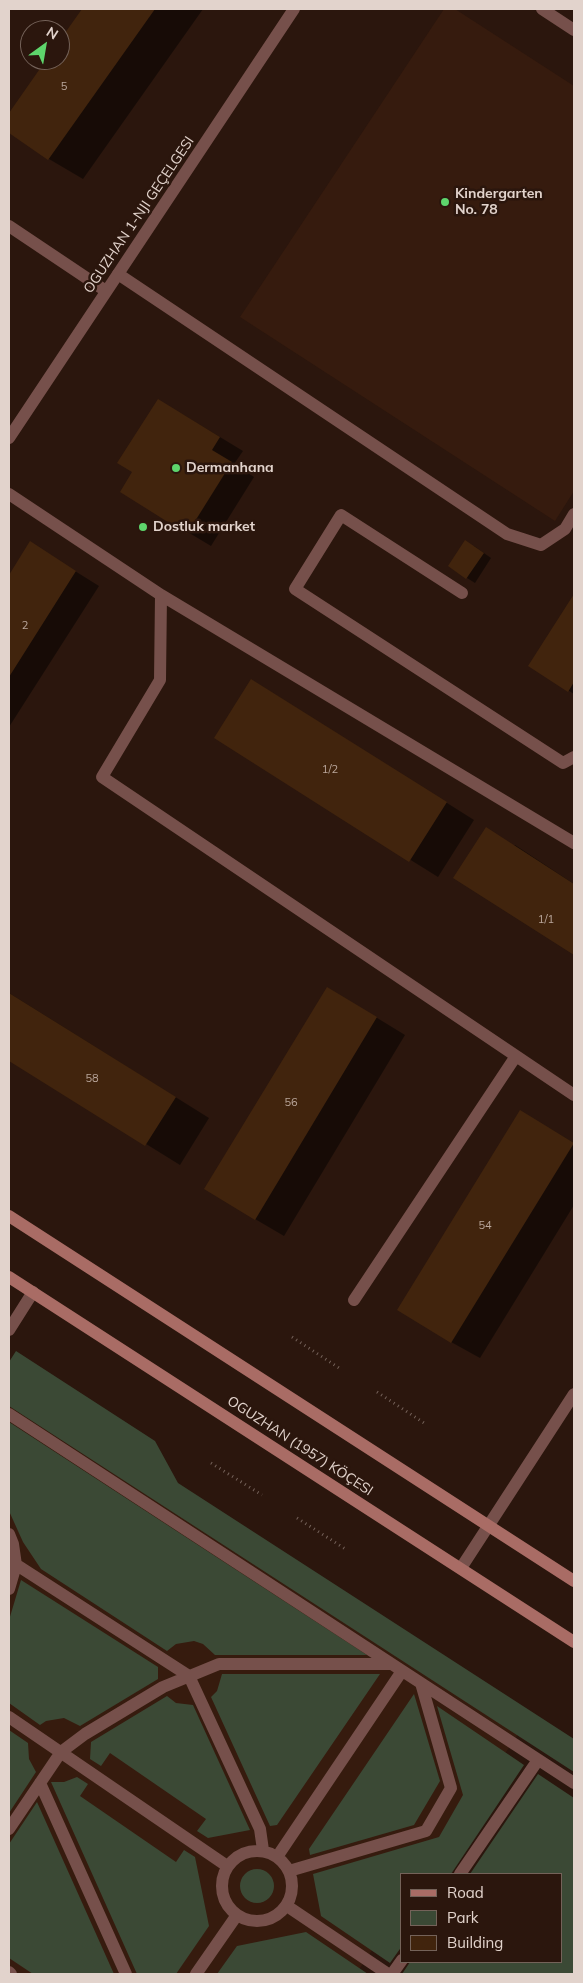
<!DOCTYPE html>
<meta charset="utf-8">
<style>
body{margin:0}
#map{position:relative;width:583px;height:1983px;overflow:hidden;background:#2b160d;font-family:Mulish,sans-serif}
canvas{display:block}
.frame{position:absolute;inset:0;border:10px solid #e2d3cc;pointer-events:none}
.legend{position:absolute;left:400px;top:1873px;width:162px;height:90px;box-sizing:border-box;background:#2b160d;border:1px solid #746259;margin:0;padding:6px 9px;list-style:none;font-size:15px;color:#e2d3cc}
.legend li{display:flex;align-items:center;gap:10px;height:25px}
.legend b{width:25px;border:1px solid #746259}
.north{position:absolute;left:20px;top:20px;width:50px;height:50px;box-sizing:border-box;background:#2b160d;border:1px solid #746259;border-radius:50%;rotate:32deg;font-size:14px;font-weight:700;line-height:20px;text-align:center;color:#e2d3cc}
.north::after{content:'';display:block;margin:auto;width:18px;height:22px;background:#5ed56c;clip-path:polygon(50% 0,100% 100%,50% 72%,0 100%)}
</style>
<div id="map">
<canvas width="583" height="1983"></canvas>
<div class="frame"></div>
<ul class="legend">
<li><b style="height:6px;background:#a96c65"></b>Road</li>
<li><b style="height:14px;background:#3b4935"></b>Park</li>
<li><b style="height:14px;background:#41240d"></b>Building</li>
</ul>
<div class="north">N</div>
</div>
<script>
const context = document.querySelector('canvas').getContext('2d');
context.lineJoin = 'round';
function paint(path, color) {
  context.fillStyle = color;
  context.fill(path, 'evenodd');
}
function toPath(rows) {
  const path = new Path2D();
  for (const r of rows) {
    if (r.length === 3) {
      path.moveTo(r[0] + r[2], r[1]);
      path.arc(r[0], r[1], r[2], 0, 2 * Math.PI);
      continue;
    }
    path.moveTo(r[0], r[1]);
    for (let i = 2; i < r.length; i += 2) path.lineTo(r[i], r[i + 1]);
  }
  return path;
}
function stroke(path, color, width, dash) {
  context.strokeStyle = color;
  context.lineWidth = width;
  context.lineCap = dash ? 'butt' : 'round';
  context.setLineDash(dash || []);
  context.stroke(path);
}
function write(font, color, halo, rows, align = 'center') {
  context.font = font + ' Mulish,sans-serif';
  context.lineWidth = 5;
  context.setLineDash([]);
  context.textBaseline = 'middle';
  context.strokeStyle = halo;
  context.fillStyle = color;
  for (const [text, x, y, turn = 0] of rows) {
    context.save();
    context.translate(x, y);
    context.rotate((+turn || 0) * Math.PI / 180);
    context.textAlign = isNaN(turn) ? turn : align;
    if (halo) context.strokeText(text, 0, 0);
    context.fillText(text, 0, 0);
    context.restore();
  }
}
paint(toPath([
 [444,9,455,9,574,86,574,491,555,521,240,317],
 [9,1387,523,1727,423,1874,402,1874,402,1906,356,1974,9,1974]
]), '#361b0e');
paint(toPath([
 [16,1351,155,1441,178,1483,574,1739,574,1772,9,1406,9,1362],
 [9,1422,367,1655,215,1655,203,1644,194,1641,176,1644,167,1651,41,1569,23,1542,9,1511],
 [21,1580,158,1667,158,1679,80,1726,64,1718,46,1721,40,1725,9,1703,9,1620],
 [222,1674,380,1674,277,1825,270,1826,211,1697,217,1691],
 [414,1694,440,1781,414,1825,310,1855,309,1849],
 [167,1696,176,1703,193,1705,250,1830,208,1838,197,1831,206,1819,110,1753,101,1766,90,1759,91,1742],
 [437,1706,524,1765,451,1874,402,1874,402,1946,390,1963,321,1916,313,1874,439,1837,463,1795],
 [9,1730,28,1743,29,1759,36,1772,9,1813],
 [538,1774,574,1798,574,1974,402,1974,410,1962,562,1962,562,1874,470,1874],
 [77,1777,88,1784,80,1796,176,1862,184,1850,195,1857,209,1926,176,1974,137,1974,51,1782,64,1782],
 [37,1802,114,1974,33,1974,9,1958,9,1844],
 [257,1886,17],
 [306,1932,368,1974,217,1974,237,1946]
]), '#3b4935');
paint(toPath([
 [84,9,203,9,83,179,49,159,9,131,9,115,48,60,60,60,60,43],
 [182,414,243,451,234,464,254,477,211,546,121,492],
 [30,543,99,586,9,727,9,577],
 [474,546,491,558,475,583,467,578],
 [574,596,574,694,530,666],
 [252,680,474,820,438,877,215,738],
 [515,845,574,884,574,954,455,878],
 [9,993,209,1118,180,1165,9,1059],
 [356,1005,405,1035,284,1236,255,1219],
 [549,1128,574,1143,574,1205,480,1358,451,1342]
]), '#0007');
paint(toPath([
 [82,9,155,9,48,160,9,133,9,113,46,60,60,60,60,40],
 [158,399,220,437,212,450,232,462,187,534,120,492,132,472,117,463],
 [465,540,484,553,466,579,448,566],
 [30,541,76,571,9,677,9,575],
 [574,594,574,682,568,692,528,666],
 [251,679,447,802,409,862,214,738],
 [486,827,574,884,574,955,453,878],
 [327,987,377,1017,255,1220,204,1189],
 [9,993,176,1097,145,1146,9,1061],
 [520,1110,574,1143,451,1343,397,1310]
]), '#41240d');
stroke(toPath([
 [292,1337,342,1370],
 [377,1392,427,1425],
 [211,1463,262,1495],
 [297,1518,347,1550]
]), '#76635b', 3, [1, 4]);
stroke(toPath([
 [542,9,574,30],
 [9,226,106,291],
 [118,274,507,534,541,545,565,529,574,514],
 [9,494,161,595,160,680,102,777,574,1095],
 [462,593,341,515,295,589,563,763,574,757],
 [161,595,574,843],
 [354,1300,516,1056],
 [9,1330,33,1292],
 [9,1414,574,1783],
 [9,1534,13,1544,16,1565,9,1589],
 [9,1560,189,1676,260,1829,263,1850],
 [9,1717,227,1866],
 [40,1783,126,1974],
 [9,1829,61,1752,85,1734,163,1687,219,1664,392,1664],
 [257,1886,35],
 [277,1857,402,1671],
 [289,1871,426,1831,451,1788,421,1683],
 [460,1874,538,1760],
 [287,1906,388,1974],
 [9,1972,11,1974],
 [196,1974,237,1915],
 [392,1974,402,1960]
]), '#76504b', 12);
stroke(toPath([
 [9,438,294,9],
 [461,1568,574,1394]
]), '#76504b', 12);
stroke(toPath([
 [9,1216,574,1581],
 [9,1277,574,1642]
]), '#a96c65', 12);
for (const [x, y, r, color] of [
 [445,202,5,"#5ed56c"],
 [176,468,5,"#5ed56c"],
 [143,527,5,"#5ed56c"]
]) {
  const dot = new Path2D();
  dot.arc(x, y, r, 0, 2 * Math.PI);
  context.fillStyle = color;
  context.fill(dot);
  stroke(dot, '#2b160d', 2);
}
write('11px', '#baa79c', null, [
 ["5",64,87],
 ["2",25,626],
 ["1/2",330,770],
 ["1/1",546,920],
 ["58",92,1079],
 ["56",291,1103],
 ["54",485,1226]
]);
write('bold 14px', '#e2d3cc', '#2b160d', [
 ["Kindergarten",455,194],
 ["No. 78",455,210],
 ["Dermanhana",186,468],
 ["Dostluk market",153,527]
], 'left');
write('14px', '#e2d3cc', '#2b160d', [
 ["OGUZHAN 1-NJI GEÇELGESI",139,215,-56],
 ["OGUZHAN (1957) KÖÇESI",300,1446,33]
]);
</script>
